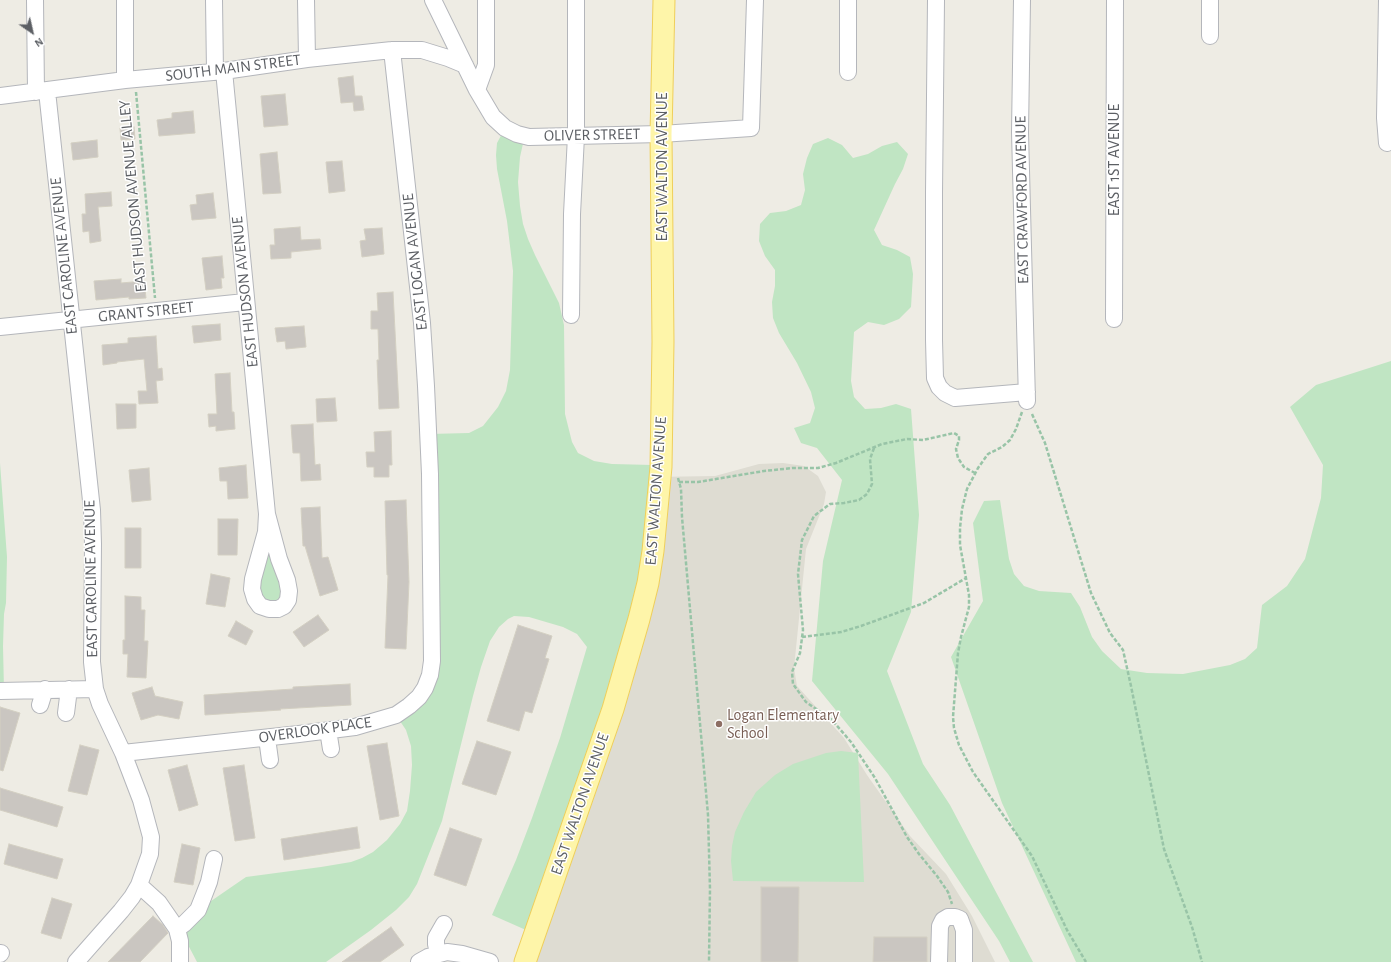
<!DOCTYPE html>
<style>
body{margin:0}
#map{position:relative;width:1391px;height:962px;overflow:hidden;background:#eeece4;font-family:"Alegreya Sans",sans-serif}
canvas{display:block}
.north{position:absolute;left:12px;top:12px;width:40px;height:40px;-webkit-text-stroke:3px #fff;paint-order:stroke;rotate:146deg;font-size:11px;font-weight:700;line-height:16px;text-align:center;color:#5c5f64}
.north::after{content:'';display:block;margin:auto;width:14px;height:18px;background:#5c5f64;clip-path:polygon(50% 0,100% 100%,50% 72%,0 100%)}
</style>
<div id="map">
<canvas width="1391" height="962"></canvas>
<div class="north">N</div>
</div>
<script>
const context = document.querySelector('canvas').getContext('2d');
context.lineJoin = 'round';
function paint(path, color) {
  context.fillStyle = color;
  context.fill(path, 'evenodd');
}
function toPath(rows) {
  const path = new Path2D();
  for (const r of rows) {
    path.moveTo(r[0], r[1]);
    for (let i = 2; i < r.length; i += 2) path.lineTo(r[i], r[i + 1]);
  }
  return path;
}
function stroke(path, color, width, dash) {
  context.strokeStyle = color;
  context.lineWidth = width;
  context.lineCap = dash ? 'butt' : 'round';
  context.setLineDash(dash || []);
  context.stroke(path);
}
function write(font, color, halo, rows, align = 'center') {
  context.font = font + ' "Alegreya Sans",sans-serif';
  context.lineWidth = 3;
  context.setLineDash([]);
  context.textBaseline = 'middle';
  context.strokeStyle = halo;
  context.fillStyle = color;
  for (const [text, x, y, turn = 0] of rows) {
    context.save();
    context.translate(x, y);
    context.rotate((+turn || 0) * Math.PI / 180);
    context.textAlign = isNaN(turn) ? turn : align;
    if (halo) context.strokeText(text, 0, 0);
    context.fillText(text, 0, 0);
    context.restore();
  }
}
paint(toPath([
 [783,463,804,466,818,476,826,492,824,504,806,549,794,668,797,686,844,738,867,775,910,836,946,874,972,916,995,962,525,962,653,477,715,476,759,464]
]), '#dedcd2');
paint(toPath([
 [504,130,524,139,520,157,518,182,520,206,523,224,528,239,535,255,559,303,564,325,565,414,572,442,578,453,594,461,612,464,653,465,644,582,535,934,492,915,516,860,532,818,560,738,587,647,577,634,563,627,529,617,514,616,508,619,499,627,490,641,481,667,473,696,442,821,417,884,409,897,396,910,371,930,326,962,197,962,186,941,185,924,198,910,246,877,321,867,351,862,362,858,373,852,387,840,400,824,407,811,410,791,412,765,411,746,406,730,396,715,426,688,429,434,469,433,483,426,498,407,506,391,510,370,513,271,507,221,497,169,496,155,497,143],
 [828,138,842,145,853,158,868,154,882,146,897,142,908,154,903,169,895,184,874,230,882,245,897,250,910,257,913,274,911,307,899,319,884,325,868,322,854,332,851,381,854,397,865,409,881,408,896,404,911,409,919,515,911,612,887,671,923,764,950,805,1033,962,1010,962,999,941,888,774,812,681,823,561,842,480,817,448,801,443,794,428,810,423,815,408,811,392,797,363,779,333,773,318,772,302,775,286,775,270,765,256,759,241,760,224,770,213,786,211,801,205,805,190,803,174,807,158,813,144],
 [1391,361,1391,962,1076,962,1002,803,951,657,983,601,973,523,984,501,1000,500,1009,559,1014,574,1024,586,1039,591,1071,593,1080,607,1092,637,1102,651,1121,669,1147,673,1183,674,1230,665,1245,659,1257,648,1262,605,1287,586,1305,559,1321,498,1323,465,1290,407,1316,385],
 [0,463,7,557,6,603,4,614,3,646,4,690,0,691],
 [266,532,289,591,269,609,253,579],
 [841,751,858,753,864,882,733,881,731,861,732,846,735,832,744,812,756,792,775,775,793,764,826,753]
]), '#c0e5c3');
const building = toPath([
 [353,76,355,96,362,96,364,110,354,111,353,102,341,103,338,78,353,76],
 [285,94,288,125,264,127,261,96,285,94],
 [193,111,195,133,159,136,157,120,172,118,172,113,193,111],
 [134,127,135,139,121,140,120,128,134,127],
 [97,140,98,157,73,160,71,143,97,140],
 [277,152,281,193,263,194,260,154,277,152],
 [342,161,345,191,329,193,326,162,342,161],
 [111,192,112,206,98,207,101,241,90,243,89,231,83,232,82,214,86,214,85,194,111,192],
 [213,193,216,218,192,220,190,205,197,204,196,195,213,193],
 [300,227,301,240,320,239,321,249,291,252,291,258,271,259,270,245,275,245,274,229,300,227],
 [382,228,384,254,362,257,360,241,366,240,364,229,382,228],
 [222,256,224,278,221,278,222,288,206,290,202,258,222,256],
 [121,279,121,283,144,281,146,298,129,299,129,297,96,300,94,281,121,279],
 [393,292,399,408,379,409,377,360,379,360,378,329,371,329,371,311,378,311,377,293,393,292],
 [220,324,221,340,194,343,192,326,220,324],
 [304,326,306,347,286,349,285,341,277,342,275,328,304,326],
 [156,336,158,369,162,368,163,380,156,381,158,403,139,404,138,391,147,391,144,359,117,362,117,363,103,365,102,345,128,343,128,338,156,336],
 [230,373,232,412,234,412,235,429,216,431,216,426,209,427,208,414,217,414,215,374,230,373],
 [335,398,337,421,317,422,316,399,335,398],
 [116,404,136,404,136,428,117,429,116,404],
 [313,424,315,465,320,464,321,480,301,481,300,453,293,453,291,425,313,424],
 [391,431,392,465,389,465,389,477,374,477,374,467,367,467,366,452,375,452,374,432,391,431],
 [246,465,248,498,228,499,227,481,220,481,219,468,246,465],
 [149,468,151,500,132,502,129,470,149,468],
 [406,500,409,582,406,649,385,648,388,575,387,575,385,501,406,500],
 [320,507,322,558,328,557,338,590,320,596,305,546,303,546,301,508,320,507],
 [218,519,238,519,237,555,218,555,218,519],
 [125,528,141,528,141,568,125,568,125,528],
 [211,574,230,578,225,607,206,604,211,574],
 [125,596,141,597,141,610,145,610,144,641,148,641,146,678,127,677,128,654,123,654,123,640,125,640,125,596],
 [318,615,329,630,304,647,293,632,318,615],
 [236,621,253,631,246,645,228,636,236,621],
 [518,625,552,636,545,658,549,659,532,713,525,711,519,731,487,721,518,625],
 [350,684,351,705,280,709,281,710,205,715,204,695,293,689,293,687,350,684],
 [152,687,155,696,183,702,179,719,158,715,141,720,132,693,152,687],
 [0,707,20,713,3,771,0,770,0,707],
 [477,741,511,752,496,795,462,784,477,741],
 [387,743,399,816,380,820,367,746,387,743],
 [80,745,99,750,87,795,68,791,80,745],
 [187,765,198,805,179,811,168,770,187,765],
 [244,765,255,838,235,841,223,768,244,765],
 [0,788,63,807,57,827,0,810,0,788],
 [357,827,360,848,284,860,281,839,357,827],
 [450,828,482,839,466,886,434,875,450,828],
 [9,844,63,859,57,879,4,864,9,844],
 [182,844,200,848,193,885,174,882,182,844],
 [761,887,799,887,798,962,761,962,761,887],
 [52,898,72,904,61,939,41,933,52,898],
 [153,916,163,925,168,933,140,962,108,962,153,916],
 [391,927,404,945,380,962,342,962,391,927],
 [874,937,927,937,927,962,873,962,874,937]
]);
paint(building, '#cac6c1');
stroke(building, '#d3cfc2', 1);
const minor = toPath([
 [35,0,36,92],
 [125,0,125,80],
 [214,0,215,72],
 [306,0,307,59],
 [433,0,477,90,493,117,505,128,517,134,529,137,661,134,751,128,755,0],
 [936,0,934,193,934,340,935,378,939,387,945,393,955,398,1027,392],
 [1022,0,1020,132,1027,401],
 [1210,36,1210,0],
 [224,71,267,514,266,532,253,579,252,589,255,599,260,606,269,609,278,609,284,606,288,600,289,591,287,580,279,559,267,514],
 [848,72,848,0],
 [477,90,486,65,486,0],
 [47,91,92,510,93,544,92,662,95,689,100,704,123,753,141,800,151,837,150,854,139,885,132,897,121,911,76,962],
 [0,96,125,80,224,71,307,59,392,50,422,50,448,58,465,65],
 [1387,143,1385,118,1387,0],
 [571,315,572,214,576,136,576,0],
 [1114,319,1115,0],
 [0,327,245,302],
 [0,691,95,689],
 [40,705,45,689],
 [66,713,69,689],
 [328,730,331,749],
 [267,738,270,760],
 [123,753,299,734,355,727,396,715,409,706,419,697,425,688,430,675,432,661,430,474,426,386,422,323,392,50],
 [139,885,159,903,177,929,180,941,180,962],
 [177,929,184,924,198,910,204,895,209,882,214,859],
 [0,954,1,953],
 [438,954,436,944,436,938,444,924],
 [419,962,428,957,447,952,462,954,490,962],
 [939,962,940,926,943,920,948,917,955,917,960,919,964,930,964,962]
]);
const major = toPath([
 [525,962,613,709,639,619,648,583,653,551,661,467,663,342,661,134,664,0]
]);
stroke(minor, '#b4b6bb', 18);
stroke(major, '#efcf5b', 23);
stroke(toPath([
 [136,92,155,298],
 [1022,412,1016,429,1010,440,1002,447,988,454,978,468,967,489,962,509,960,528,960,545,969,595,969,607,961,637,958,653,953,717,954,728,959,745,973,772,1032,856,1067,930,1086,962],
 [1032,414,1045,443,1091,593,1110,633,1123,650,1131,686,1164,849,1192,927,1202,962],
 [874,448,870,459,872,484,867,494,859,500,844,503,830,504,814,516,802,540,798,574,803,630,800,653,792,672,793,684,806,702,832,720,851,742,875,778,907,837,919,854,937,876,948,892,952,904],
 [678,478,681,489,682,517,708,815,710,889,709,962],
 [679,482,698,482,764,471,793,468,818,468,836,463,882,444,907,439,923,440,954,433,959,436,959,440,956,449,958,458,964,467,975,473],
 [802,637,841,632,861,626,924,603,966,578]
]), '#98c4a7', 2.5, [4, 2]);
stroke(minor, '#fff', 16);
stroke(major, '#fef5a9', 21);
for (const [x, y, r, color] of [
 [719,724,4,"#8d6e63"]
]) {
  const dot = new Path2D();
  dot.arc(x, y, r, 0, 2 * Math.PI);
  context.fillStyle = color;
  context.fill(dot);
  stroke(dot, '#fff', 1.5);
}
write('16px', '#5c5f64', '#fff', [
 ["SOUTH MAIN STREET",233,68,-7],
 ["OLIVER STREET",592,135,-1],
 ["EAST 1ST AVENUE",1114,160,-90],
 ["EAST WALTON AVENUE",662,167,-90],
 ["EAST HUDSON AVENUE ALLEY",133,196,-95],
 ["EAST CRAWFORD AVENUE",1022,200,-91],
 ["EAST CAROLINE AVENUE",64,256,-96],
 ["EAST LOGAN AVENUE",415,262,-96],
 ["EAST HUDSON AVENUE",245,292,-96],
 ["GRANT STREET",146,312,-6],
 ["EAST WALTON AVENUE",656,491,-86],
 ["EAST CAROLINE AVENUE",91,579,-91],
 ["OVERLOOK PLACE",315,730,-8],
 ["EAST WALTON AVENUE",580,804,-71]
]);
write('16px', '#785e54', '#fff', [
 ["Logan Elementary",727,715],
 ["School",727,733]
], 'left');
</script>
